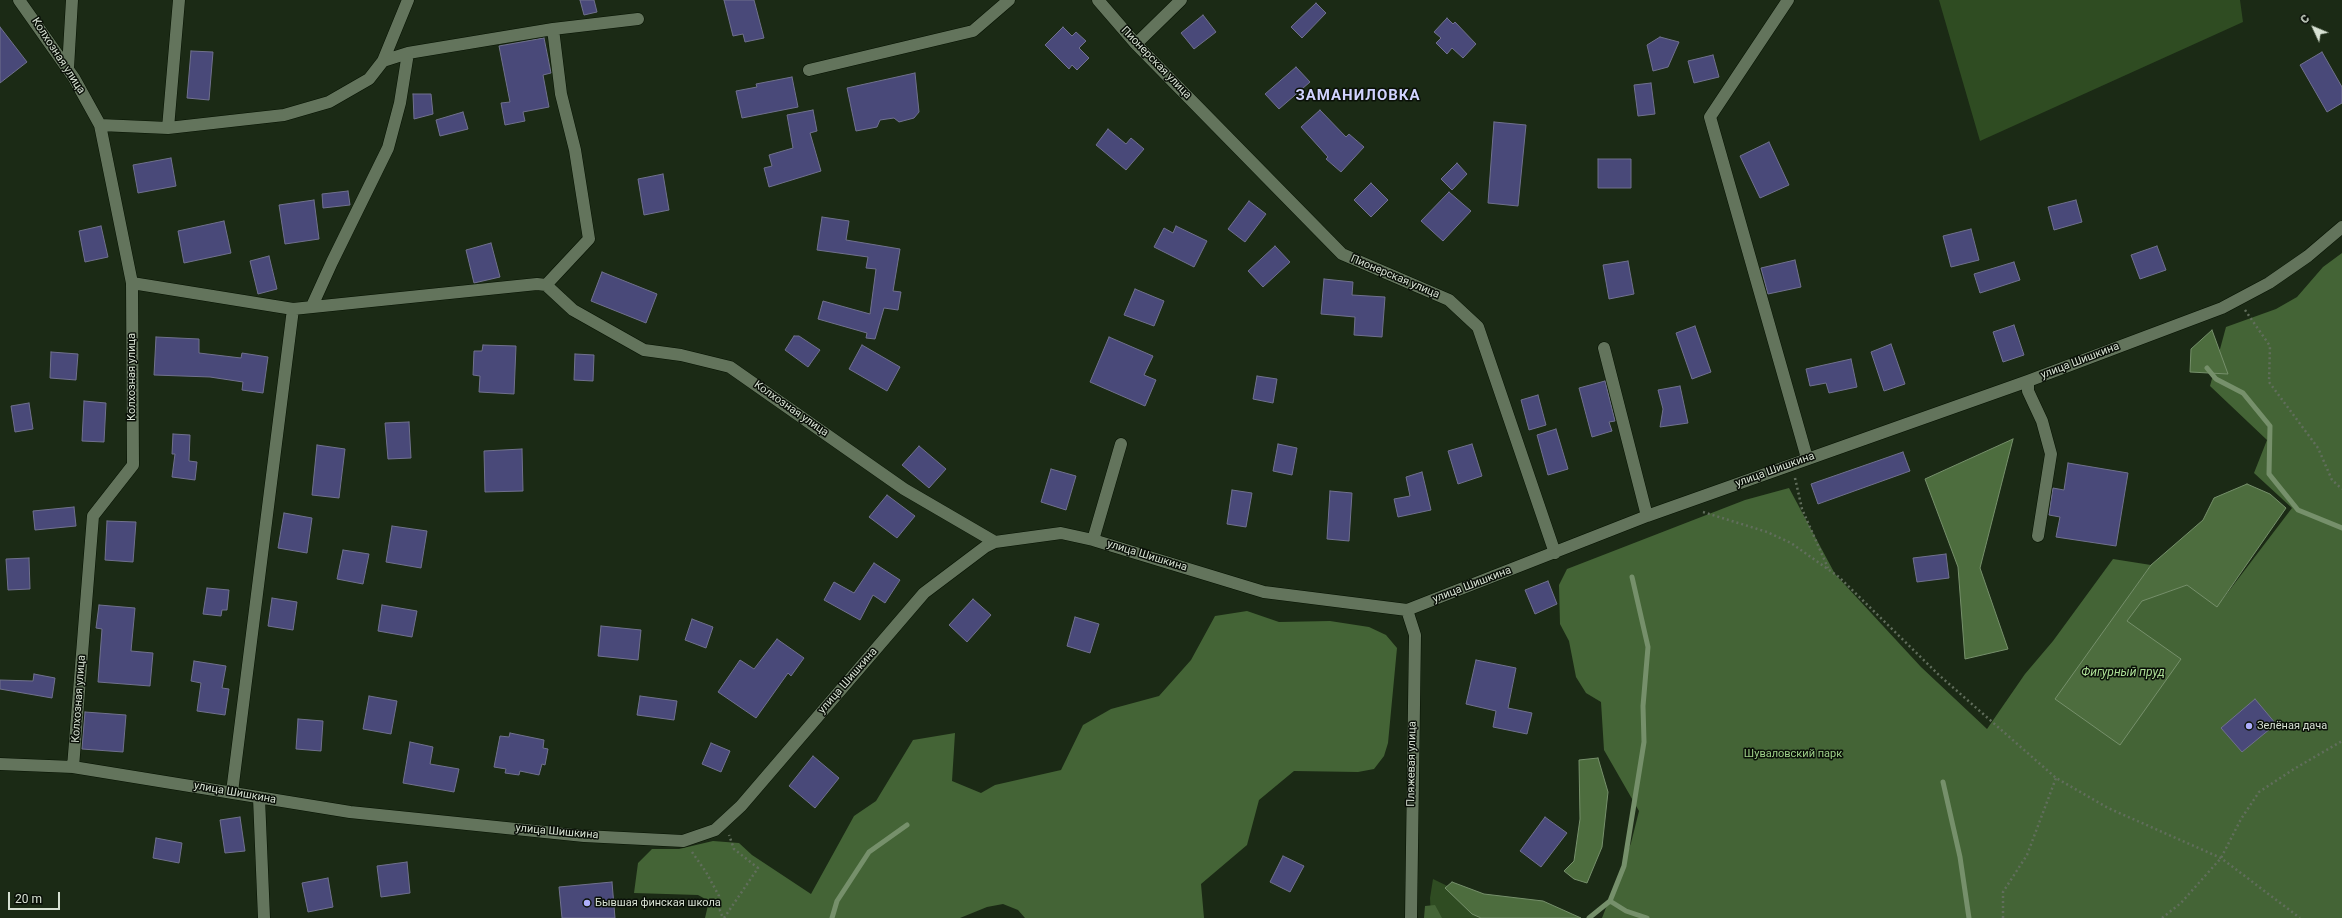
<!DOCTYPE html>
<meta charset="utf-8">
<style>
body{margin:0}
#map{position:relative;width:2342px;height:918px;overflow:hidden;background:#1b2a15;font-family:Roboto,sans-serif}
canvas{display:block}
.north{position:absolute;left:2294px;top:8px;width:40px;height:40px;-webkit-text-stroke:3px #0a1008;paint-order:stroke;rotate:314deg;font-size:11px;font-weight:700;line-height:16px;text-align:center;color:#d7e1d3}
.north::after{content:'';display:block;margin:auto;width:14px;height:18px;background:#d7e1d3;clip-path:polygon(50% 0,100% 100%,50% 72%,0 100%)}
.scale{position:absolute;left:8px;top:892px;width:52px;height:18px;box-sizing:border-box;border:2px solid #d7e1d3;border-top:0;padding-left:5px;font-size:12px;line-height:14px;white-space:nowrap;color:#d7e1d3;-webkit-text-stroke:3px #0a1008;paint-order:stroke}
</style>
<div id="map">
<canvas width="2342" height="918"></canvas>
<div class="north">С</div>
<div class="scale">20 m</div>
</div>
<script>
const context = document.querySelector('canvas').getContext('2d');
context.lineJoin = 'round';
function paint(path, color) {
  context.fillStyle = color;
  context.fill(path, 'evenodd');
}
function toPath(rows) {
  const path = new Path2D();
  for (const r of rows) {
    path.moveTo(r[0], r[1]);
    for (let i = 2; i < r.length; i += 2) path.lineTo(r[i], r[i + 1]);
  }
  return path;
}
function stroke(path, color, width, dash) {
  context.strokeStyle = color;
  context.lineWidth = width;
  context.lineCap = dash ? 'butt' : 'round';
  context.setLineDash(dash || []);
  context.stroke(path);
}
function write(font, color, halo, rows, align = 'center') {
  context.font = font + ' Roboto,sans-serif';
  context.lineWidth = 3;
  context.setLineDash([]);
  context.textBaseline = 'middle';
  context.strokeStyle = halo;
  context.fillStyle = color;
  for (const [text, x, y, turn = 0] of rows) {
    context.save();
    context.translate(x, y);
    context.rotate((+turn || 0) * Math.PI / 180);
    context.textAlign = isNaN(turn) ? turn : align;
    if (halo) context.strokeText(text, 0, 0);
    context.fillText(text, 0, 0);
    context.restore();
  }
}
paint(toPath([
 [1939,0,2240,0,2243,22,1980,141],
 [1433,879,1505,914,1517,918,1431,918,1430,898]
]), '#2f4c22');
paint(toPath([
 [2342,253,2342,918,1602,918,1631,843,1639,811,1604,750,1601,702,1586,693,1576,677,1569,641,1560,624,1559,585,1567,569,1745,500,1789,488,1835,574,1921,667,1987,729,2025,674,2053,641,2113,559,2151,565,2056,699,2127,621,2141,601,2187,585,2222,600,2292,508,2254,473,2267,440,2210,386,2226,327,2276,309,2297,297,2323,267],
 [1247,611,1279,622,1330,621,1369,627,1386,635,1397,648,1388,743,1384,756,1374,769,1358,772,1294,771,1259,800,1247,845,1201,884,1204,918,1025,918,1018,910,1003,904,987,907,960,918,705,918,709,901,698,895,634,893,638,863,652,849,679,849,713,841,739,843,752,855,811,894,854,816,876,801,913,740,955,733,952,781,981,793,995,785,1061,770,1083,725,1111,709,1159,696,1191,660,1215,616],
 [1435,905,1442,918,1424,918,1425,906]
]), '#446436');
const water = toPath([
 [2212,330,2228,374,2190,372,2191,349,2212,330],
 [2013,439,1980,568,2008,649,1965,659,1958,567,1925,479,2013,439],
 [2247,484,2270,494,2286,508,2217,607,2187,585,2142,601,2127,621,2181,659,2120,745,2055,699,2151,565,2203,520,2214,498,2247,484],
 [1598,758,1608,792,1602,847,1587,883,1574,879,1564,871,1574,861,1580,819,1579,760,1598,758],
 [1452,882,1484,894,1543,901,1581,918,1481,918,1472,914,1445,888,1452,882]
]);
paint(water, '#4d6d3e');
stroke(water, '#76906b', 1);
stroke(toPath([
 [2207,368,2216,379,2243,393,2270,426,2269,474,2298,510,2342,528],
 [1632,577,1648,647,1643,706,1644,742,1624,866,1610,901,1626,911,1647,918],
 [1943,782,1960,857,1969,918],
 [832,918,837,901,869,852,907,825],
 [1589,918,1610,901]
]), '#76906b', 5);
const building = toPath([
 [580,0,594,0,597,12,584,15,580,0],
 [724,0,754,0,764,38,745,42,743,34,733,36,724,0],
 [1316,3,1326,13,1302,38,1291,27,1316,3],
 [1203,15,1216,32,1194,49,1181,33,1203,15],
 [1447,18,1453,24,1455,22,1476,44,1463,58,1452,48,1447,54,1436,43,1441,38,1434,32,1447,18],
 [0,27,27,62,0,83,0,27],
 [1063,27,1072,36,1076,32,1086,41,1079,48,1089,58,1077,70,1072,65,1069,69,1045,45,1063,27],
 [1660,37,1679,42,1668,67,1653,71,1647,45,1660,37],
 [544,38,551,73,543,75,549,107,523,112,525,121,505,125,501,103,510,102,499,46,544,38],
 [191,51,213,52,209,100,187,98,191,51],
 [2322,52,2342,87,2342,103,2327,112,2300,65,2322,52],
 [1713,55,1719,77,1694,83,1688,61,1713,55],
 [1296,67,1310,82,1279,109,1265,94,1296,67],
 [915,73,919,112,914,118,899,122,894,118,880,120,877,127,856,131,847,88,915,73],
 [792,77,798,107,742,118,736,91,757,87,756,84,792,77],
 [1651,83,1655,114,1638,116,1634,85,1651,83],
 [413,94,431,94,433,114,414,119,413,94],
 [813,110,817,131,810,133,821,171,769,187,764,168,772,166,769,155,793,148,787,115,813,110],
 [1320,110,1346,137,1349,134,1364,147,1341,172,1326,159,1328,157,1301,127,1320,110],
 [463,112,468,129,440,136,436,120,463,112],
 [1494,122,1526,125,1518,206,1488,203,1494,122],
 [1108,129,1126,144,1131,138,1144,149,1126,170,1096,145,1108,129],
 [1769,142,1789,185,1760,198,1740,156,1769,142],
 [171,158,176,186,138,193,133,165,171,158],
 [1598,159,1631,159,1631,188,1598,188,1598,159],
 [1457,163,1467,174,1452,190,1441,179,1457,163],
 [663,174,669,210,644,215,638,179,663,174],
 [1371,183,1388,200,1371,217,1354,200,1371,183],
 [348,191,350,205,323,208,322,194,348,191],
 [1449,192,1471,211,1443,241,1421,221,1449,192],
 [314,200,319,239,285,244,279,205,314,200],
 [2076,200,2082,222,2054,230,2048,207,2076,200],
 [1249,201,1266,214,1245,242,1228,229,1249,201],
 [822,217,849,221,846,240,900,249,893,291,901,292,898,310,884,308,875,339,866,338,867,333,818,319,823,301,870,314,876,269,866,268,868,257,817,250,822,217],
 [224,221,231,253,184,263,178,231,224,221],
 [101,226,108,257,85,262,79,231,101,226],
 [1176,226,1207,241,1194,267,1154,247,1164,228,1173,233,1176,226],
 [1971,229,1979,260,1951,267,1943,236,1971,229],
 [491,243,500,277,474,283,466,250,491,243],
 [1275,246,1290,262,1263,287,1248,271,1275,246],
 [2157,246,2166,270,2140,279,2131,255,2157,246],
 [269,256,277,289,258,294,250,261,269,256],
 [1795,260,1801,287,1768,294,1761,268,1795,260],
 [1628,261,1634,294,1609,299,1603,265,1628,261],
 [2014,262,2020,280,1980,293,1974,274,2014,262],
 [602,272,657,294,646,323,591,301,602,272],
 [1324,279,1353,282,1352,295,1385,297,1382,337,1354,335,1355,317,1321,314,1324,279],
 [1135,289,1164,301,1154,326,1124,315,1135,289],
 [2014,325,2024,355,2003,362,1993,332,2014,325],
 [1695,326,1711,372,1692,379,1676,333,1695,326],
 [794,336,799,336,820,350,808,367,785,350,794,336],
 [156,337,199,339,199,353,241,358,242,353,268,357,263,393,242,390,243,382,210,377,154,375,156,337],
 [1109,337,1153,356,1144,375,1156,380,1145,406,1090,382,1109,337],
 [1891,344,1905,384,1884,391,1871,352,1891,344],
 [483,345,516,346,514,394,479,392,480,376,473,375,474,351,482,351,483,345],
 [862,345,900,367,887,391,849,369,862,345],
 [51,352,78,354,76,380,50,378,51,352],
 [575,354,594,355,593,381,574,380,575,354],
 [1851,359,1857,387,1829,393,1826,383,1810,386,1806,369,1851,359],
 [1257,376,1277,379,1273,403,1253,399,1257,376],
 [1605,381,1615,421,1609,422,1612,431,1592,437,1579,388,1605,381],
 [1680,386,1688,423,1660,427,1663,409,1658,390,1680,386],
 [1538,395,1546,425,1529,430,1521,400,1538,395],
 [84,401,106,403,104,442,82,441,84,401],
 [29,403,33,429,15,432,11,406,29,403],
 [409,422,411,458,388,459,385,423,409,422],
 [1556,429,1568,469,1548,475,1537,435,1556,429],
 [173,434,190,435,189,461,197,462,195,480,172,477,175,454,172,454,173,434],
 [1278,444,1297,448,1292,475,1273,471,1278,444],
 [1472,444,1482,476,1458,484,1448,451,1472,444],
 [317,445,345,449,339,498,312,495,317,445],
 [919,446,946,469,929,488,902,465,919,446],
 [522,449,523,491,485,492,484,451,522,449],
 [1903,452,1910,471,1818,504,1811,484,1903,452],
 [2068,463,2128,473,2116,546,2056,537,2060,517,2049,515,2053,488,2064,490,2068,463],
 [1051,469,1076,476,1066,510,1041,502,1051,469],
 [1422,472,1431,510,1398,517,1394,499,1410,496,1406,477,1422,472],
 [1232,490,1252,493,1246,527,1227,524,1232,490],
 [1330,491,1352,493,1349,541,1327,539,1330,491],
 [887,495,915,516,897,538,869,517,887,495],
 [74,507,76,526,35,530,33,511,74,507],
 [284,513,312,518,307,553,278,548,284,513],
 [107,521,136,522,133,562,105,560,107,521],
 [392,526,427,531,421,568,386,562,392,526],
 [343,550,369,554,363,584,337,579,343,550],
 [1946,554,1949,578,1917,582,1913,558,1946,554],
 [29,558,30,589,8,590,6,559,29,558],
 [874,563,900,580,885,603,873,595,860,620,824,600,834,582,854,593,874,563],
 [1548,581,1557,604,1535,614,1525,590,1548,581],
 [207,588,229,590,227,610,222,610,221,616,203,614,207,588],
 [272,598,297,602,293,630,268,626,272,598],
 [973,599,991,615,967,642,949,625,973,599],
 [99,605,135,608,131,651,153,653,150,686,98,682,102,629,96,628,99,605],
 [382,605,417,611,412,637,378,631,382,605],
 [1075,617,1099,624,1090,653,1067,646,1075,617],
 [692,619,713,627,706,648,685,640,692,619],
 [601,626,641,630,638,660,598,656,601,626],
 [777,639,804,658,791,676,788,673,756,718,718,692,740,660,754,669,777,639],
 [1476,660,1516,668,1508,708,1532,713,1527,734,1493,727,1496,711,1466,704,1476,660],
 [194,661,226,666,222,688,229,689,225,715,197,711,201,683,191,681,194,661],
 [34,674,55,678,52,698,0,689,0,680,33,681,34,674],
 [369,696,397,701,391,734,363,729,369,696],
 [640,696,677,701,674,720,637,715,640,696],
 [2255,699,2276,724,2242,752,2221,728,2255,699],
 [85,712,126,715,123,752,82,749,85,712],
 [298,719,323,721,321,751,296,749,298,719],
 [510,733,544,740,543,748,548,749,545,765,542,764,539,775,520,771,519,775,505,773,506,769,494,767,500,736,509,737,510,733],
 [410,742,433,747,430,764,459,769,454,792,403,783,410,742],
 [711,743,730,751,721,772,702,764,711,743],
 [813,756,839,778,815,808,789,786,813,756],
 [240,817,245,851,225,853,220,820,240,817],
 [1545,817,1567,833,1541,867,1520,851,1545,817],
 [156,838,182,843,179,863,153,858,156,838],
 [1283,856,1304,866,1290,892,1270,882,1283,856],
 [407,862,410,893,381,897,377,866,407,862],
 [328,878,333,907,308,912,302,883,328,878],
 [612,882,615,918,562,918,559,887,612,882]
]);
paint(building, '#494979');
stroke(building, '#70718d', 1);
const minor = toPath([
 [19,0,74,78,100,125,132,283,133,465,93,516,73,767],
 [1098,0,1136,44,1342,254,1449,300,1478,327,1555,553],
 [1788,0,1710,117,1807,458],
 [1136,44,1181,0],
 [383,61,408,53,553,29,638,19],
 [68,68,72,0],
 [809,70,973,31,1009,0],
 [100,125,168,128,284,115,329,102,369,79,383,61,408,0],
 [168,128,179,0],
 [132,283,293,309,537,284,546,285,573,310,644,350,681,355,730,367,904,489,995,542],
 [546,285,589,239,575,150,561,94,553,29],
 [312,306,332,262,388,148,400,103,408,53],
 [1604,348,1647,516],
 [2028,381,2028,391,2042,421,2051,454,2038,536],
 [1093,540,1121,444],
 [1407,610,1415,635,1411,918],
 [0,764,73,767,350,812,584,836,683,841,715,830,741,806,924,593,985,547,995,542,1061,533,1093,540,1264,592,1407,610,1647,516,2028,381,2222,308,2269,283,2308,256,2342,227],
 [232,792,293,309],
 [259,798,264,918]
]);
stroke(minor, '#061202', 13);
stroke(toPath([
 [2245,310,2270,346,2269,382,2318,448,2332,480,2342,489],
 [1795,478,1802,509,1828,568],
 [1703,512,1767,532,1791,543,1839,577,1940,676,2056,778,2108,808,2221,858,2300,918],
 [692,852,706,872,719,896,720,911,723,918],
 [724,918,758,868,734,849,729,835],
 [2003,918,2003,892,2027,855,2056,778],
 [2162,918,2181,903,2221,858,2241,819,2259,792,2294,769,2342,741]
]), '#616e5c', 2.5, [2, 3]);
stroke(minor, '#63745c', 12);
for (const [x, y, r, color] of [
 [2249,726,4,"#adaefb"],
 [587,903,4,"#adaefb"]
]) {
  const dot = new Path2D();
  dot.arc(x, y, r, 0, 2 * Math.PI);
  context.fillStyle = color;
  context.fill(dot);
  stroke(dot, '#0a1008', 1.5);
}
write('11px', '#d7e1d3', '#0a1008', [
 ["Колхозная улица",58,56,57],
 ["Пионерская улица",1156,63,46],
 ["Пионерская улица",1395,277,23],
 ["улица Шишкина",2080,361,-21],
 ["Колхозная улица",132,377,-90],
 ["Колхозная улица",791,409,35],
 ["улица Шишкина",1775,470,-20],
 ["улица Шишкина",1147,556,17],
 ["улица Шишкина",1472,585,-21],
 ["улица Шишкина",848,681,-49],
 ["Колхозная улица",79,699,-86],
 ["Пляжевая улица",1412,764,-89],
 ["улица Шишкина",235,793,10],
 ["улица Шишкина",557,832,5]
]);
write('11px', '#d7e1d3', '#0a1008', [
 ["Зелёная дача",2257,726],
 ["Бывшая финская школа",595,903]
], 'left');
write('11px', '#9ed089', '#0a1008', [
 ["Шуваловский парк",1793,754]
]);
write('italic 12px', '#acde96', '#0a1008', [
 ["Фигурный пруд",2123,673]
]);
context.letterSpacing = '1px';
write('bold 15px', '#d1d3ff', '#0a1008', [
 ["ЗАМАНИЛОВКА",1358,96]
]);
context.letterSpacing = '0px';
</script>
